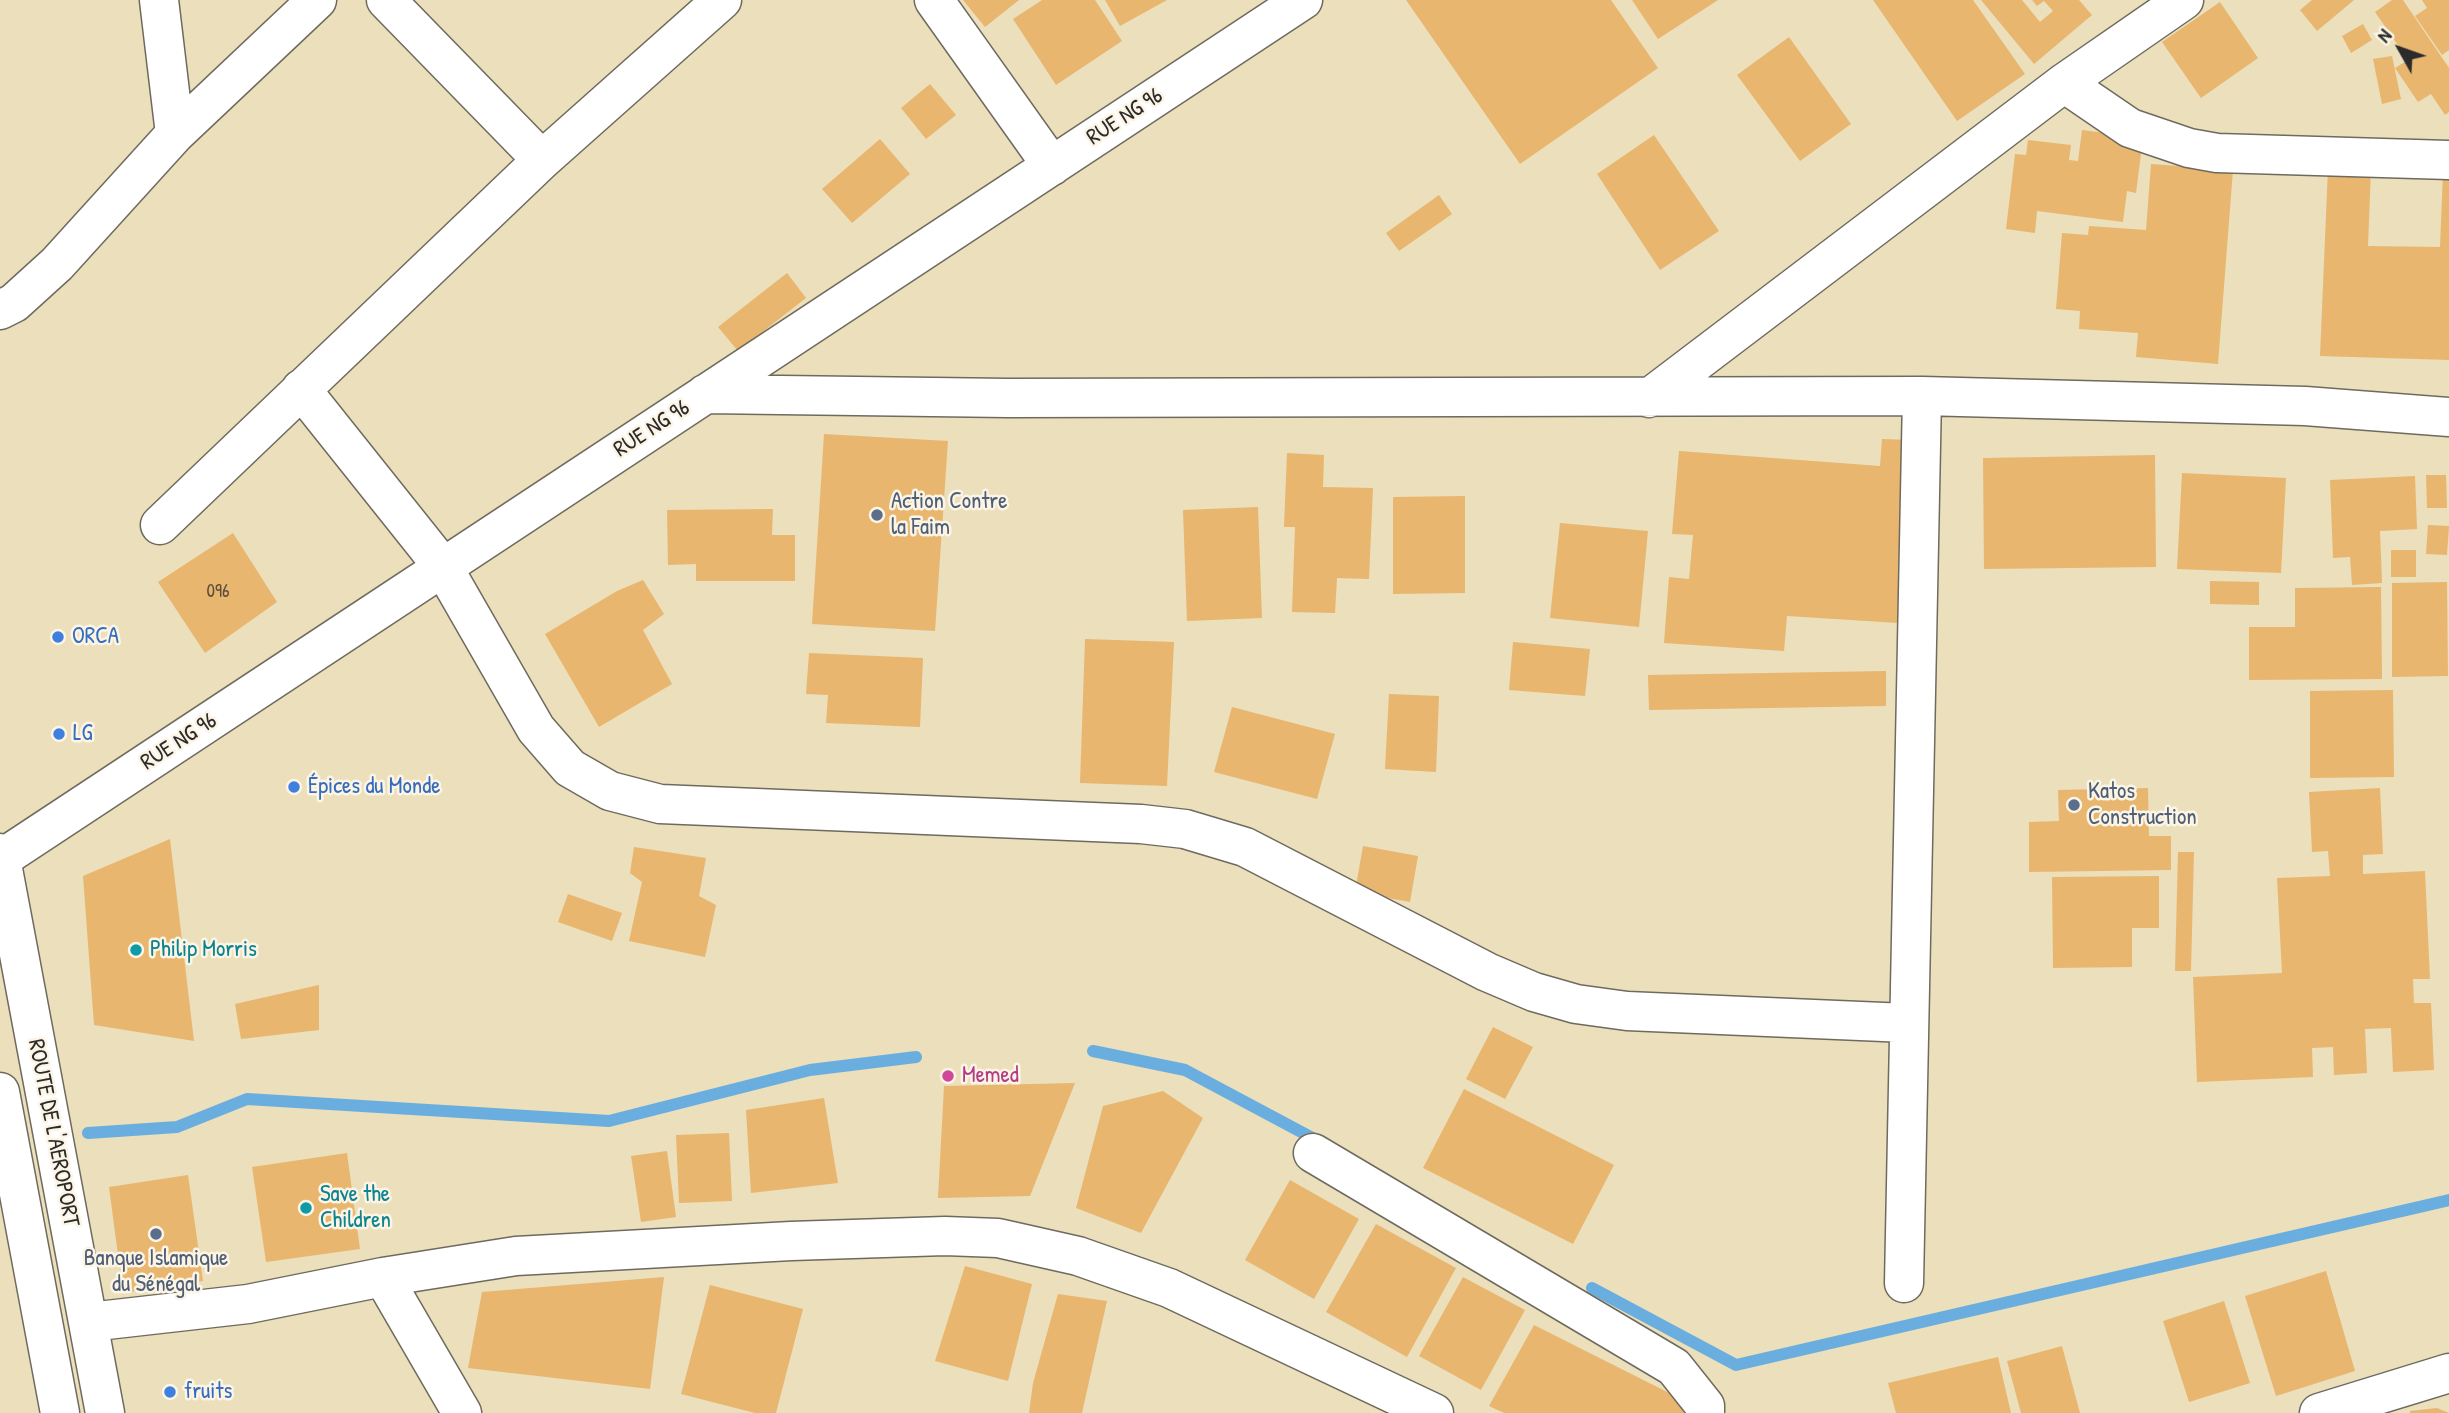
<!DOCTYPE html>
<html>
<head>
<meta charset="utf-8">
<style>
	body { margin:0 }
	#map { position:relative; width:2449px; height:1413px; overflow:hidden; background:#ebdfbc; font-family:"Patrick Hand",sans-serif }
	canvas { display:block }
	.north { position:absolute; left:2365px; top:14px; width:70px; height:70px; -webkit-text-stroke:5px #fcf5e5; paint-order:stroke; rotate:310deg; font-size:19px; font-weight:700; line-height:28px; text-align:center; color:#2b2b2b }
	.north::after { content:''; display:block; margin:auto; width:24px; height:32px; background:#2b2b2b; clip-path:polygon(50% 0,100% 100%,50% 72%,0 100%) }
</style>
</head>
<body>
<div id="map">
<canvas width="2449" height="1413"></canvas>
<div class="north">N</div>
</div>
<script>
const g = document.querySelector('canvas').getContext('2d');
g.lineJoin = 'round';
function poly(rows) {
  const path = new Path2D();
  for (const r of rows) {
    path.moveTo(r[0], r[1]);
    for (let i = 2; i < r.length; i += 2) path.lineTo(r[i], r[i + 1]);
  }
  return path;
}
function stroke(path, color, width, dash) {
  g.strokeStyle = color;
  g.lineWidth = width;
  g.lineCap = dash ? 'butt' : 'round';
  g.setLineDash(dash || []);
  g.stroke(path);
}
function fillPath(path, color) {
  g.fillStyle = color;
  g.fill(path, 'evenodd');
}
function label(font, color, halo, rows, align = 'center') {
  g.font = font + ' "Patrick Hand",sans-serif';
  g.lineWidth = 5;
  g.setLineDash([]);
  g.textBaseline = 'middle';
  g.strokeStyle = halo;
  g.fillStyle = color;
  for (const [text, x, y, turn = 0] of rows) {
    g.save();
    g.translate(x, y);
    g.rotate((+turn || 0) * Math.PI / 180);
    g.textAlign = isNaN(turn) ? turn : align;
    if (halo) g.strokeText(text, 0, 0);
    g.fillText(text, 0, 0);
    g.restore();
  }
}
stroke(poly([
	[1093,1051,1185,1070,1320,1142],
	[88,1133,177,1127,247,1099,609,1121,810,1070,916,1057],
	[1592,1288,1736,1365,2449,1200]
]), '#6aaee0', 12);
fillPath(poly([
	[963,0,1019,0,985,27],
	[1042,0,1095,0,1122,41,1056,85,1013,19],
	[1105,0,1167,0,1120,26],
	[1406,0,1611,0,1658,68,1520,164],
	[1632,0,1718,0,1658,39],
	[1873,0,1973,0,2025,74,1957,121],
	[1981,0,2022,0,2040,22,2053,11,2044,1,2037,6,2032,0,2079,0,2092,15,2034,64],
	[2312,0,2354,0,2317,31,2300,10],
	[2392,0,2403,0,2449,68,2449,112,2445,115,2431,94,2418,102,2395,68,2408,60,2375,12],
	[2422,0,2449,0,2449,50,2442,55,2415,16,2427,8],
	[2220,2,2258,58,2201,98,2162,42],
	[2363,24,2372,40,2351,53,2342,36],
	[1789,37,1851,124,1800,161,1737,75],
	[2392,56,2401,99,2382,104,2373,59],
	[930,84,956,115,926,139,901,108],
	[2082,130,2143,138,2136,193,2127,191,2123,222,2037,211,2035,233,2006,229,2015,154,2026,155,2028,140,2071,145,2069,160,2078,161],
	[1654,135,1719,231,1660,270,1597,174],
	[880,139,910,174,852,223,822,189],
	[2151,164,2233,170,2218,364,2136,357,2138,333,2079,329,2080,311,2056,309,2062,233,2088,235,2089,226,2146,230],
	[2328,168,2371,169,2368,246,2440,247,2443,172,2449,172,2449,360,2320,356],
	[1439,195,1452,214,1399,251,1386,233],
	[787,273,806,298,738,351,718,327],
	[824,434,948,441,935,631,812,624],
	[1882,439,1912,440,1898,623,1787,616,1784,651,1664,643,1669,577,1689,579,1693,535,1672,534,1679,451,1880,466],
	[1287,453,1324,455,1323,487,1373,488,1369,579,1337,578,1335,613,1292,612,1295,527,1284,527],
	[2155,455,2156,567,1984,569,1983,458],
	[2182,473,2286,478,2281,573,2177,569],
	[2426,475,2446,475,2447,508,2427,508],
	[2415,476,2417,529,2380,531,2382,583,2352,585,2350,557,2333,558,2330,480],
	[1465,496,1465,593,1393,594,1393,497],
	[1258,507,1262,618,1187,621,1183,510],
	[773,509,772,535,795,535,795,581,696,581,696,564,668,565,667,510],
	[1560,523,1648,531,1639,627,1550,618],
	[2428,525,2449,526,2447,555,2426,554],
	[233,533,277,602,205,653,158,582],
	[2391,550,2416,550,2416,577,2391,577],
	[643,580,664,614,643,630,672,684,599,727,545,634,617,591],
	[2210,581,2259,582,2259,605,2210,604],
	[2447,582,2448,676,2392,677,2392,583],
	[2381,587,2382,679,2249,680,2249,627,2295,627,2295,588],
	[1085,639,1174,642,1167,786,1080,783],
	[1513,642,1590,649,1585,696,1509,690],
	[809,653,923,658,920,727,826,723,828,695,806,694],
	[1886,671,1886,706,1649,710,1648,675],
	[2393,690,2394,777,2310,778,2310,691],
	[1389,694,1439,696,1436,772,1385,769],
	[1232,707,1335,734,1317,799,1214,772],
	[2148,788,2149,836,2171,836,2171,870,2029,872,2029,822,2059,821,2058,790],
	[2380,788,2383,854,2363,855,2363,874,2425,871,2430,979,2413,979,2414,1003,2431,1003,2434,1070,2393,1072,2391,1028,2365,1029,2367,1073,2334,1075,2333,1047,2312,1048,2313,1077,2197,1082,2193,977,2282,973,2277,878,2330,876,2328,851,2312,852,2309,792],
	[170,839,194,1041,94,1025,83,876],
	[1363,846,1418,856,1410,902,1355,892],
	[634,847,706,858,699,896,716,905,705,957,629,941,642,882,630,873],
	[2178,852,2194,852,2191,971,2175,971],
	[2159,876,2159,928,2132,928,2132,967,2053,968,2052,877],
	[568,894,622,913,612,941,558,922],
	[319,985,319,1030,241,1039,235,1004],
	[1493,1027,1533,1047,1505,1099,1466,1079],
	[1075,1083,1030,1196,938,1198,944,1086],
	[1464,1089,1614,1165,1573,1244,1423,1168],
	[1163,1091,1203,1118,1141,1233,1076,1208,1103,1106],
	[824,1098,838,1183,751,1193,746,1110],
	[729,1133,732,1201,679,1203,676,1135],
	[667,1151,676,1217,641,1222,631,1156],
	[347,1153,360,1249,266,1262,252,1167],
	[188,1175,203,1281,123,1293,109,1187],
	[1290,1180,1359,1219,1314,1299,1245,1260],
	[1376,1224,1456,1268,1407,1357,1326,1312],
	[965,1266,1032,1284,1008,1381,935,1361],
	[2326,1271,2355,1371,2276,1396,2245,1296],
	[664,1277,650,1389,468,1368,482,1292],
	[1463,1277,1525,1310,1481,1390,1419,1356],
	[710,1285,803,1309,776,1413,755,1413,681,1394],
	[1058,1294,1107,1301,1082,1413,1029,1413,1033,1383],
	[2224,1301,2250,1383,2189,1402,2163,1321],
	[1534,1325,1691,1404,1690,1413,1504,1413,1489,1406],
	[2062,1346,2080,1413,2021,1413,2007,1361],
	[1998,1357,2011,1413,1896,1413,1888,1383],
	[2437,1408,2449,1413,2410,1413,2410,1411]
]), '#e8b66f');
const minor = poly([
	[159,0,175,134],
	[386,0,542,160],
	[934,0,1052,166],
	[2064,83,2130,128,2189,148,2217,153,2449,160],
	[0,310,14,303,57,264,175,134,317,0],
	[301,389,443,567,536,729,570,768,610,791,660,804,1141,824,1185,829,1245,847,1487,972,1534,992,1576,1004,1627,1011,1907,1023],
	[705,394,1008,398,1922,396,2305,406,2449,417],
	[1649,398,2064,83,2184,0],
	[160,525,542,160,722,0],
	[1,859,1303,0],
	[1313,1153,1674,1367,1705,1406,1705,1413],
	[383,1277,462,1413],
	[1904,1283,1922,396],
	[89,1322,248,1304,383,1277,516,1256,791,1241,945,1236,998,1238,1078,1256,1169,1288,1434,1413],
	[2319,1413,2449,1373]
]);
const highway = poly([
	[0,853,105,1413],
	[0,1092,60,1413]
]);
stroke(minor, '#6e6a5e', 41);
stroke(highway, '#6e6a5e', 41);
stroke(minor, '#fff', 38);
stroke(highway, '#fff', 38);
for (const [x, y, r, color] of [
	[877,515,7,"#5c6f8a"],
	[58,637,7,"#3f7fe0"],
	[59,734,7,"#3f7fe0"],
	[294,787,7,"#3f7fe0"],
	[2074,805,7,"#5c6f8a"],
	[136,950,7,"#0f9aa8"],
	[948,1076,7,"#d1479c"],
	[306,1208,7,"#0f9aa8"],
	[156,1234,7,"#5c6f8a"],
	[170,1392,7,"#3f7fe0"]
]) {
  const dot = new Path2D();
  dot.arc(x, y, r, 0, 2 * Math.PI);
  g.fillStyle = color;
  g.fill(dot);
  stroke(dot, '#fcf5e5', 2.5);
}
label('19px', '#5a4e3c', null, [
	["096",218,592]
]);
label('23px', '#2b2b2b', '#fcf5e5', [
	["RUE NG 96",1125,117,-33],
	["RUE NG 96",652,429,-33],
	["RUE NG 96",179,742,-33],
	["ROUTE DE L'AEROPORT",53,1133,79]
]);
label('23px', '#4e5e75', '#fcf5e5', [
	["Action Contre",891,502],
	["la Faim",891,528],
	["Katos",2088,792],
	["Construction",2088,818],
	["Banque Islamique",156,1259,"center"],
	["du Sénégal",156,1285,"center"]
], 'left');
label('23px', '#366cbe', '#fcf5e5', [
	["ORCA",72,637],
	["LG",73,734],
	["Épices du Monde",308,787],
	["fruits",184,1392]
], 'left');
label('23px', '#0d838f', '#fcf5e5', [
	["Philip Morris",150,950],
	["Save the",320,1195],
	["Children",320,1221]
], 'left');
label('23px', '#b23c85', '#fcf5e5', [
	["Memed",962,1076]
], 'left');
</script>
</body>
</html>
